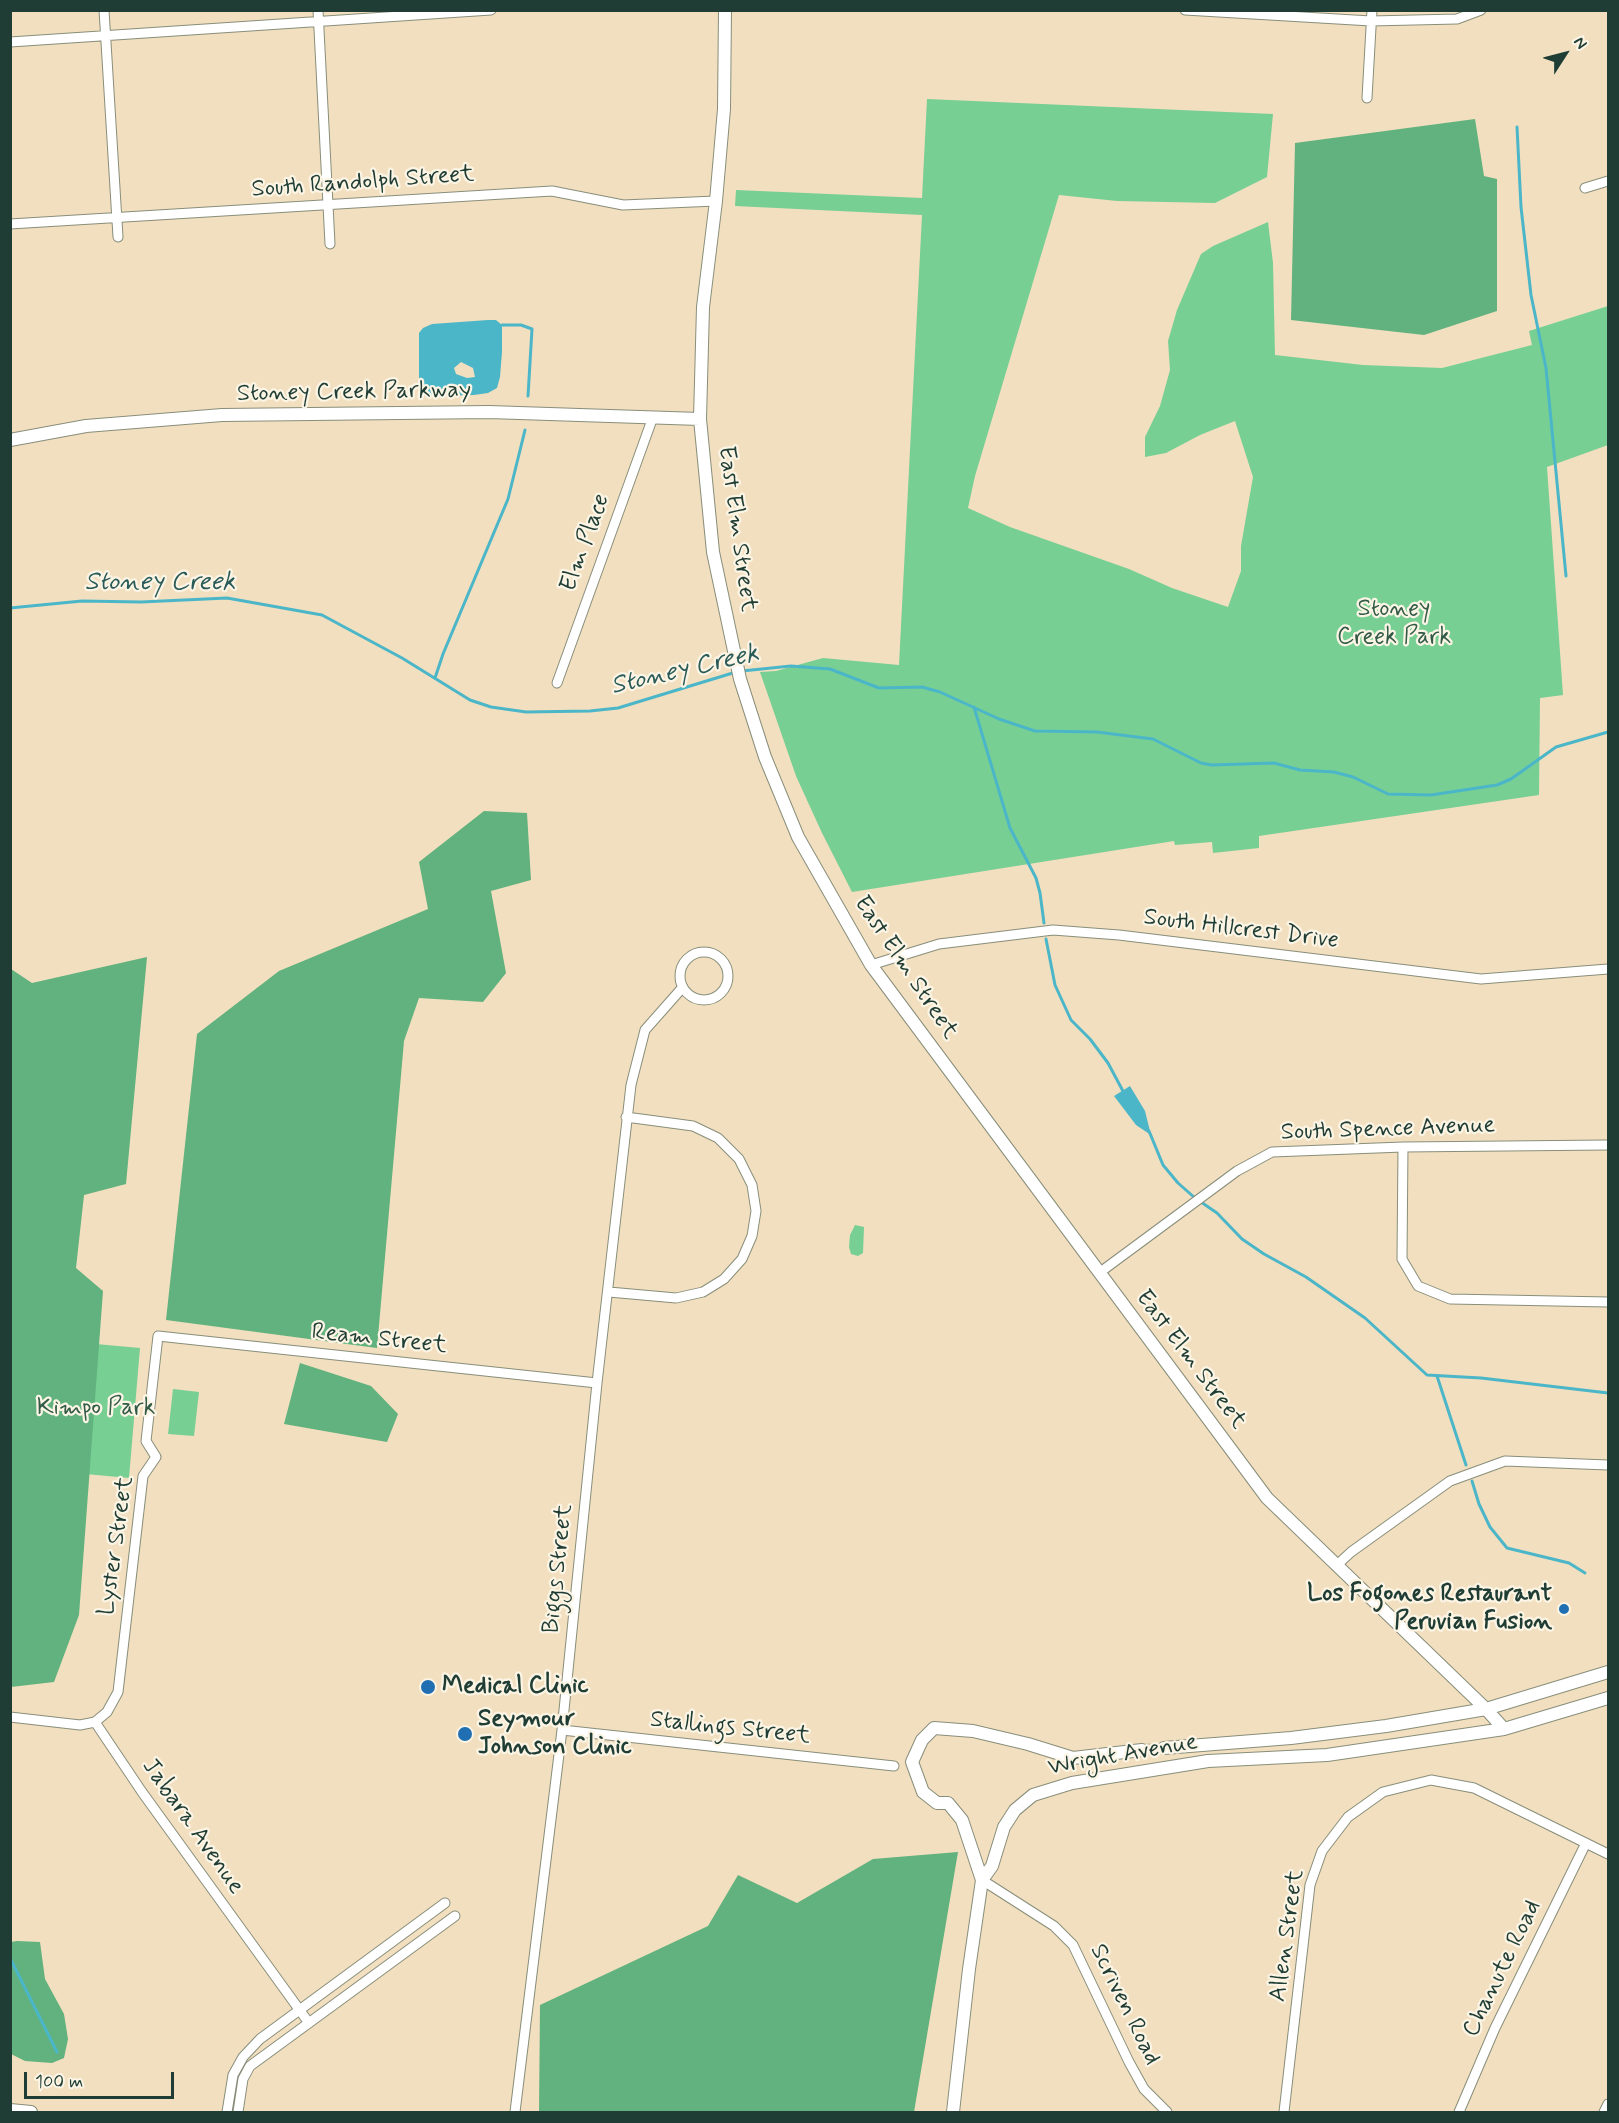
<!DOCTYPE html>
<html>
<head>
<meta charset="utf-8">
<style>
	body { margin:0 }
	#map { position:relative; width:1619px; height:2123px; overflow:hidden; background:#f2dfbf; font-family:Mynerve,sans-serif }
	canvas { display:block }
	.frame { position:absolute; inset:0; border:12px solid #1f3d34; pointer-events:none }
	.north { position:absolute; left:1535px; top:24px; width:60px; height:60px; -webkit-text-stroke:4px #fcf5e5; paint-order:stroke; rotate:54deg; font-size:16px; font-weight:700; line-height:24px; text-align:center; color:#1f3d34 }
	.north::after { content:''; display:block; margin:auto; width:21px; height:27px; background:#1f3d34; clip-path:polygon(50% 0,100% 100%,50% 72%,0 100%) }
	.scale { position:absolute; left:24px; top:2072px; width:150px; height:27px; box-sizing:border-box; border:3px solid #1f3d34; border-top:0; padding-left:8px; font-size:18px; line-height:21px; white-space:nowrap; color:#1f3d34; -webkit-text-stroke:4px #fcf5e5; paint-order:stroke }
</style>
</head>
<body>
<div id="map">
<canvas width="1619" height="2123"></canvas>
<div class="frame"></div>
<div class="north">N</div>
<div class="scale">100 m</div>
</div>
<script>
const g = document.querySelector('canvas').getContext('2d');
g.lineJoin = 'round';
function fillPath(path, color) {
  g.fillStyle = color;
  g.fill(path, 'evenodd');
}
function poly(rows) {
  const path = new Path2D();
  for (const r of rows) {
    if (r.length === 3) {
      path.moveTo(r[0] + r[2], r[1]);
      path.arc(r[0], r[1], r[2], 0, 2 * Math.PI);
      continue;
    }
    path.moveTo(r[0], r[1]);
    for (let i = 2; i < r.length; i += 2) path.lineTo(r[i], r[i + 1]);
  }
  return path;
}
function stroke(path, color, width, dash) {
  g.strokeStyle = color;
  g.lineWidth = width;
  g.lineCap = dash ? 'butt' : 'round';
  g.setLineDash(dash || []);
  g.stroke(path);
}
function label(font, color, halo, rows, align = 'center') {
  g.font = font + ' Mynerve,sans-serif';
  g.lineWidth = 4.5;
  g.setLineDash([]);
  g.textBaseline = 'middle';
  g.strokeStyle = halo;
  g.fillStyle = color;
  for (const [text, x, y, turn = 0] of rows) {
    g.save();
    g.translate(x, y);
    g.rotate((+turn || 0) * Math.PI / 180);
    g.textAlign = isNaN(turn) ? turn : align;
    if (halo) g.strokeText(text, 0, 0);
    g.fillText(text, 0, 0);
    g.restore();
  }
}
fillPath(poly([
	[927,99,1273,114,1267,177,1215,203,1117,201,1059,195,975,476,968,508,1010,527,1129,569,1172,588,1228,607,1241,571,1241,546,1253,477,1235,421,1200,435,1166,453,1145,457,1145,437,1160,406,1170,370,1168,341,1177,310,1201,254,1213,246,1268,222,1273,263,1275,355,1363,365,1442,368,1532,345,1529,331,1608,306,1608,445,1547,467,1563,695,1540,698,1539,795,1259,836,1259,848,1213,853,1212,842,1175,845,1174,841,852,892,822,833,796,776,760,672,776,671,823,658,899,665,922,215,735,206,736,190,922,198],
	[855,1225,864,1227,863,1253,858,1256,851,1254,849,1247,850,1235],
	[63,1341,140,1348,129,1478,53,1471],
	[173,1389,199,1392,194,1436,168,1434]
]), '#77cf94');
fillPath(poly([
	[1475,119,1484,176,1497,179,1497,311,1424,335,1291,320,1295,143],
	[484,811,527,813,531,880,491,891,506,973,483,1002,419,998,404,1041,377,1348,166,1320,197,1034,279,971,428,909,419,862],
	[147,957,126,1184,84,1195,76,1268,103,1291,79,1615,54,1682,11,1687,11,969,32,983],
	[300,1363,371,1386,398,1414,387,1442,284,1424],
	[958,1852,914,2112,539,2112,540,2005,708,1926,738,1875,797,1903,873,1859],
	[17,1941,40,1942,45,1979,64,2014,68,2039,64,2058,52,2063,25,2061,11,2054,11,1942]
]), '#61b27e');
fillPath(poly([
	[488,320,496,320,502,325,502,352,500,377,497,388,488,393,474,395,424,396,420,390,419,383,419,333,423,328,432,324],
	[461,362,473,368,475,377,467,378,456,374,454,368],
	[1130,1086,1145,1111,1151,1135,1136,1125,1114,1096]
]), '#4cb6c9');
stroke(poly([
	[1517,127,1521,207,1531,295,1546,368,1566,576],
	[502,325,521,325,532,329,528,396],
	[10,608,82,601,141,602,227,598,322,615,402,658,470,700,491,707,526,712,590,711,618,708,736,672],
	[742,671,791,666,830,669,879,688,922,687,940,692,999,719,1035,731,1097,732,1153,739,1201,763,1212,765,1274,763,1300,770,1334,772,1353,777,1388,794,1431,795,1497,785,1511,779,1556,747,1608,732],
	[435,678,443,654,508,499,525,430],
	[974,707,1010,828,1036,878,1040,893,1044,923],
	[1046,939,1055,985,1071,1020,1090,1039,1108,1063,1124,1093],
	[1149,1131,1163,1165,1178,1183,1195,1198],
	[1201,1202,1217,1213,1242,1239,1264,1254,1306,1277,1365,1318,1427,1375,1481,1378,1608,1393],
	[1437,1376,1466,1465],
	[1472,1481,1479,1504,1490,1527,1507,1548,1569,1563,1585,1573],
	[10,1958,57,2052]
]), '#4cb6c9', 3);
stroke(poly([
	[1142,1750,1164,1748]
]), '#c8bfa3', 12, [12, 6]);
const minor = poly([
	[104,10,118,237],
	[318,10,330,244],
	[1185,10,1371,21,1457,19,1481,10],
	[10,42,491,10],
	[1367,98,1372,10],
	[1585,188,1608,181],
	[10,224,552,191,623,205,716,201],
	[557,683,653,417],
	[704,976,24],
	[871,965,939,944,1053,930,1119,935,1481,979,1608,969],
	[1403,1147,1402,1259,1418,1286,1450,1299,1608,1302],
	[1099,1273,1237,1171,1272,1152,1403,1147,1608,1145],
	[609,1292,676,1298,703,1292,724,1279,742,1259,752,1236,756,1211,752,1185,739,1159,718,1138,693,1126,626,1117],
	[1336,1566,1351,1552,1450,1481,1505,1461,1608,1465],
	[10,1717,80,1725,95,1722],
	[95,1722,107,1712,118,1692,143,1476,156,1457,146,1441,158,1336,597,1383],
	[95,1722,142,1792,309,2023],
	[562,1730,894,1766],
	[982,1880,1054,1926,1073,1945,1129,2062,1144,2089,1167,2112],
	[227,2112,233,2075,243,2057,260,2039,445,1903],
	[238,2112,243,2079,250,2066,455,1916],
	[515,2112,562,1730,597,1383,631,1085,645,1030,683,987],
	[1284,2112,1310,1885,1322,1851,1348,1817,1383,1792,1431,1780,1474,1788,1608,1854],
	[1459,2112,1495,2028,1586,1843],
	[1604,2112,1608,2104]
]);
const tertiary = poly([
	[725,10,724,109,716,201,703,307,700,419,713,552,740,679,765,757,798,837,871,965,1267,1498,1486,1709,1504,1729],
	[10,440,86,426,222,415,489,412,700,419],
	[1164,1748,1291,1738,1386,1726,1486,1709,1608,1672],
	[982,1880,962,1820,948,1803,937,1803,923,1792,912,1762,922,1740,934,1728,973,1731,1028,1744,1073,1758,1142,1750],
	[10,2110,31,2112],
	[953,2112,969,1969,982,1880,992,1866,1004,1827,1015,1810,1033,1795,1072,1783,1208,1761,1327,1755,1504,1729,1608,1698]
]);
stroke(minor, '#888e7a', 11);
stroke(tertiary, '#888e7a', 14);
stroke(minor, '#fff', 9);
stroke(tertiary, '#fff', 12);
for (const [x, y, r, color] of [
	[1564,1609,6,"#1f6fb2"],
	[428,1687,8,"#1f6fb2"],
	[465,1734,8,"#1f6fb2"]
]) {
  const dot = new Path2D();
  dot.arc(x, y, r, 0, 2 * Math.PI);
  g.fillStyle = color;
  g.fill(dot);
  stroke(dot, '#fcf5e5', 2);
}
label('24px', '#1f3d34', '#fcf5e5', [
	["South Randolph Street",363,183,-4],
	["Stoney Creek Parkway",354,393,-1],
	["East Elm Street",736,529,82],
	["Elm Place",586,543,-70],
	["South Hillcrest Drive",1241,930,7],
	["East Elm Street",905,968,56],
	["South Spence Avenue",1388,1130,-2],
	["Ream Street",379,1340,6],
	["East Elm Street",1190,1360,53],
	["Lyster Street",117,1546,-82],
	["Biggs Street",559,1569,-84],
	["Stallings Street",730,1729,6],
	["Wright Avenue",1123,1756,-10],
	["Jabara Avenue",192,1827,55],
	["Allen Street",1288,1936,-82],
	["Chanute Road",1503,1969,-64],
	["Scriven Road",1124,2005,64]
]);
label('24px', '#315a47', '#fcf5e5', [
	["Stoney",1394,610],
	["Creek Park",1394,638],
	["Kimpo Park",96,1409]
]);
label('bold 24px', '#1f3d34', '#fcf5e5', [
	["Los Fogones Restaurant",1552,1595,"right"],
	["Peruvian Fusion",1552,1623,"right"],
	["Medical Clinic",442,1687],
	["Seymour",478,1720],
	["Johnson Clinic",478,1748]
], 'left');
label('italic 26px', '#2a5b59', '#fcf5e5', [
	["Stoney Creek",160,584],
	["Stoney Creek",685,671,-13]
]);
</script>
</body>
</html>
